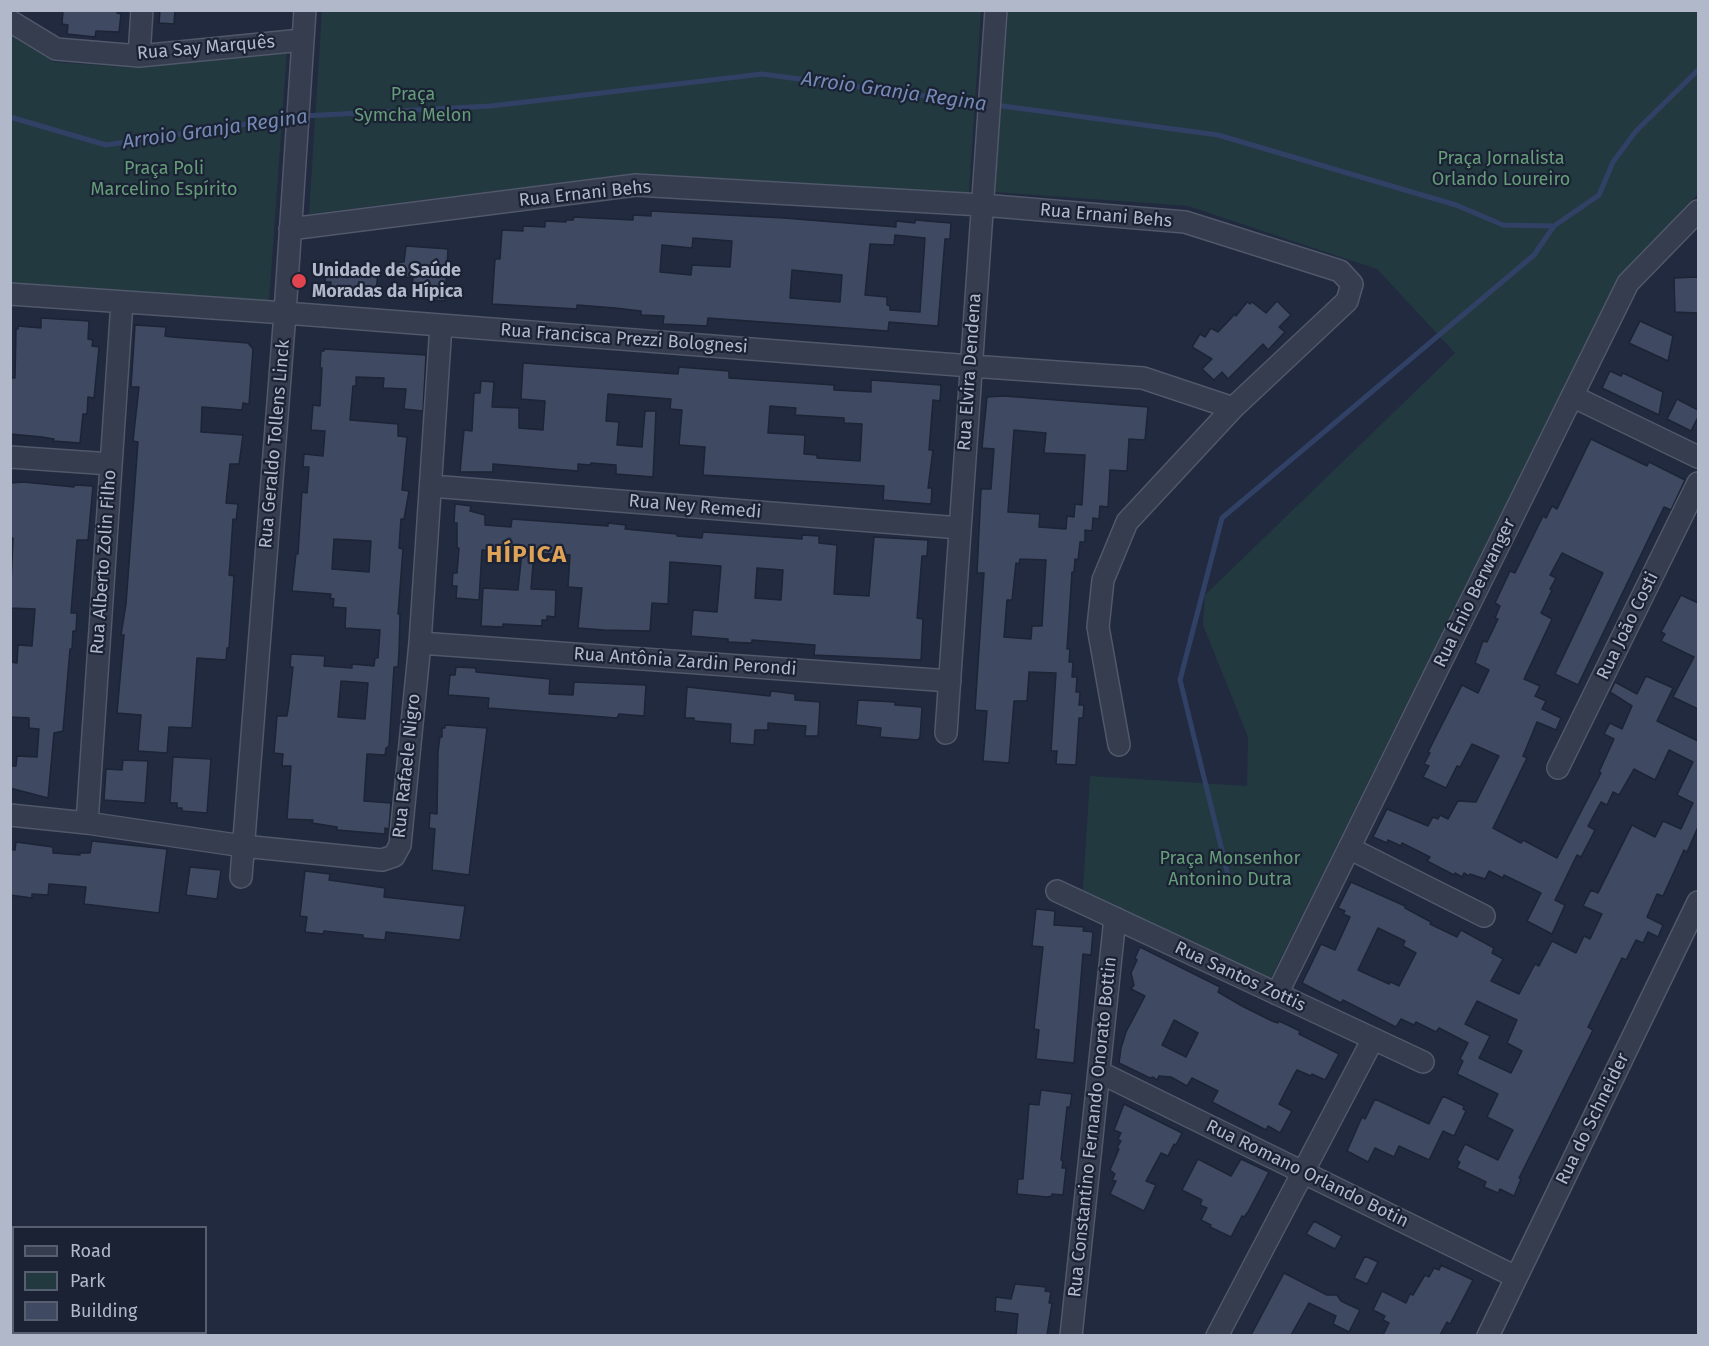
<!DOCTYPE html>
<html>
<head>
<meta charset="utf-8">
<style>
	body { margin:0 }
	#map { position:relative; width:1709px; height:1346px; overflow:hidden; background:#212a3f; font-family:"Fira Sans",sans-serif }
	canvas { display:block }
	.frame { position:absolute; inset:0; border:12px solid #b1b8ca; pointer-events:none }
	.legend { position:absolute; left:12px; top:1226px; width:195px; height:108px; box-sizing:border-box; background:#1a2234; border:2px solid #565e70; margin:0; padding:8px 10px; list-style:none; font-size:18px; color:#b1b8ca }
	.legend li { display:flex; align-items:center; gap:12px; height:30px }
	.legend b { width:30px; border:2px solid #565e70 }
</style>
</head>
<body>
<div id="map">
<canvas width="1709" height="1346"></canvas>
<div class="frame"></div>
<ul class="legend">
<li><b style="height:8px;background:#353d4f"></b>Road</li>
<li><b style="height:16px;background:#233940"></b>Park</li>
<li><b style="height:16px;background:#3f4961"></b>Building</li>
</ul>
</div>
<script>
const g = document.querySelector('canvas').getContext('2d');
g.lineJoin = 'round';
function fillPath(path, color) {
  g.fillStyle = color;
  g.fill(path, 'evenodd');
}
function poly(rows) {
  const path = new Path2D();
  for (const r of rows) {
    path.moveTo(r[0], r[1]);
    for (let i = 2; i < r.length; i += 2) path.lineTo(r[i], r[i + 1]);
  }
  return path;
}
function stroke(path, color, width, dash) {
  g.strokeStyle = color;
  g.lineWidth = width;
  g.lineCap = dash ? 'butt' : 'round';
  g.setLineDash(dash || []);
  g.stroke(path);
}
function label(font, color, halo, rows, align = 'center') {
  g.font = font + ' "Fira Sans",sans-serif';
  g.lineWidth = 4.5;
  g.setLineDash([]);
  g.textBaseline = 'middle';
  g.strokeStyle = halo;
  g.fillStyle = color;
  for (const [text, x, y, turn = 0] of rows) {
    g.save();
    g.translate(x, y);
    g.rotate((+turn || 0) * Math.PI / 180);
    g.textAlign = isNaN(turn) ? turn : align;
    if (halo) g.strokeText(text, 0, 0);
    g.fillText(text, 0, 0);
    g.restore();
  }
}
fillPath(poly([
	[322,11,981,11,969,193,637,173,309,214],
	[1008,11,1698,11,1698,194,1618,277,1269,982,1083,890,1090,776,1247,786,1248,737,1203,625,1205,595,1455,353,1377,269,1188,206,995,192],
	[10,35,54,62,137,68,287,50,269,301,11,282]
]), '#233940');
stroke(poly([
	[995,105,1218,135,1456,205,1503,225,1554,226,1599,195,1613,162,1636,131,1698,70],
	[303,116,491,106,762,74,985,104],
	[10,117,106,145,294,117],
	[1228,875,1180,680,1222,518,1534,255,1554,226]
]), '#314166', 5);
const building = poly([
	[63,10,117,10,117,13,121,14,119,32,96,31,95,37,67,34,68,25,62,24,63,10],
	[160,10,175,10,174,24,159,23,160,10],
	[651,211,784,218,896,227,896,221,915,223,915,220,951,223,950,239,945,239,938,326,889,322,888,331,708,318,707,326,688,325,663,324,664,316,641,315,641,311,615,308,577,305,577,309,492,304,495,259,500,259,502,230,523,231,523,226,545,227,545,221,566,222,566,220,573,220,574,217,633,220,633,215,651,216,651,211],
	[895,235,925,238,920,312,890,310,890,306,887,305,887,297,865,295,870,244,894,245,895,235],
	[693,238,732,241,730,267,692,265,691,275,660,272,662,245,692,248,693,238],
	[792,270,842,275,840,302,790,298,792,270],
	[406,246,448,249,445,301,411,298,413,278,397,276,399,262,404,262,406,246],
	[326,263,378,267,376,296,330,293,331,282,325,282,326,263],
	[1698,277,1698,313,1675,312,1674,278,1698,277],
	[1277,301,1291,315,1279,327,1285,332,1268,350,1263,344,1228,379,1222,372,1214,380,1202,369,1212,359,1192,347,1200,334,1205,337,1211,328,1218,332,1235,314,1236,316,1247,302,1250,304,1252,302,1266,313,1277,301],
	[41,318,89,321,88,339,93,340,92,346,99,347,94,398,88,397,87,414,83,414,80,443,53,441,54,439,42,437,10,434,10,378,15,378,16,329,18,329,18,326,41,328,41,318],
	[1640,321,1673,336,1668,361,1629,343,1640,321],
	[135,325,166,327,165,336,172,337,248,343,253,349,249,404,243,403,242,410,202,407,201,432,243,435,239,464,230,464,226,503,238,504,236,520,233,519,230,564,229,575,234,576,229,648,227,648,226,660,197,658,192,728,169,727,167,753,138,751,141,715,117,713,124,635,121,635,126,604,138,442,133,441,139,387,131,387,135,325],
	[324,349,426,355,423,411,404,409,406,389,383,388,384,378,356,377,356,386,353,386,350,420,398,424,398,436,407,437,402,490,409,491,404,519,401,519,399,548,403,549,398,614,400,614,399,652,398,667,394,667,389,746,386,748,385,755,367,754,364,801,391,803,389,829,385,828,385,834,337,830,337,827,312,823,313,820,287,819,291,766,282,766,283,754,274,753,277,716,287,716,289,704,293,667,290,667,291,654,325,656,324,666,352,668,352,664,374,666,375,658,378,658,380,630,345,628,346,608,333,607,334,599,330,598,331,594,292,591,296,554,298,554,302,492,307,493,309,467,303,467,304,454,323,456,325,431,311,430,313,405,320,406,322,368,320,368,321,351,324,351,324,349],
	[334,539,371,541,369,572,332,569,334,539],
	[341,681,368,683,365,719,338,717,341,681],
	[523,363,678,374,679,367,729,371,729,378,834,385,834,390,871,392,871,380,941,385,940,401,933,400,929,450,933,450,928,488,932,488,931,504,883,500,884,486,703,475,705,447,679,445,682,410,670,409,671,399,608,394,606,421,619,422,617,445,642,447,645,411,656,411,653,477,616,474,616,465,591,463,590,465,578,464,578,471,493,464,493,472,460,472,464,430,472,431,474,393,480,393,481,381,494,382,492,407,519,408,519,428,543,430,545,401,521,399,523,363],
	[770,406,796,408,795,415,844,418,844,423,862,424,860,461,817,458,817,455,804,454,805,435,768,433,770,406],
	[1610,371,1621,376,1623,373,1663,392,1659,415,1602,388,1610,371],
	[1004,396,1148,407,1145,440,1129,439,1127,471,1110,470,1108,507,1100,506,1099,519,1093,518,1092,531,1085,530,1085,542,1080,542,1078,560,1075,559,1074,572,1072,572,1067,649,1070,649,1069,662,1073,662,1072,677,1077,677,1076,692,1080,692,1079,705,1084,705,1083,718,1079,718,1076,765,1056,764,1057,751,1051,751,1056,673,1029,672,1027,701,1014,701,1009,763,983,761,987,711,975,710,984,573,977,573,981,489,991,489,994,449,982,448,987,397,1004,396],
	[1014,430,1046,433,1044,453,1085,455,1082,505,1075,504,1074,517,1067,516,1066,529,1039,527,1040,514,1008,512,1014,430],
	[1020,559,1046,560,1042,626,1032,626,1031,639,1004,637,1007,600,1012,600,1016,563,1019,564,1020,559],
	[1677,399,1698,410,1698,417,1691,431,1667,419,1677,399],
	[1591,439,1647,466,1649,462,1685,480,1671,510,1664,507,1578,685,1555,674,1603,573,1562,553,1550,575,1556,578,1550,589,1552,590,1541,613,1552,619,1524,679,1540,686,1535,696,1546,701,1542,709,1561,718,1556,730,1537,722,1523,756,1527,758,1493,828,1521,843,1523,840,1557,858,1601,773,1599,772,1614,739,1604,734,1610,723,1622,729,1632,706,1610,692,1615,682,1637,694,1646,676,1673,688,1657,721,1698,741,1698,827,1687,852,1684,850,1663,896,1657,894,1647,917,1663,925,1658,937,1648,932,1643,943,1636,940,1626,960,1622,958,1588,1027,1593,1030,1519,1178,1521,1179,1514,1196,1500,1189,1498,1193,1484,1187,1486,1182,1457,1168,1460,1162,1457,1160,1465,1144,1498,1160,1513,1130,1487,1117,1498,1094,1457,1074,1463,1061,1460,1059,1468,1043,1439,1028,1436,1032,1416,1022,1414,1025,1401,1019,1396,1027,1343,1000,1341,1003,1302,983,1321,944,1335,950,1350,917,1343,914,1345,911,1338,908,1351,882,1405,906,1405,908,1431,922,1430,924,1457,937,1461,930,1494,948,1492,953,1503,959,1491,981,1519,994,1535,964,1539,966,1552,941,1576,953,1584,936,1590,939,1602,914,1583,906,1591,890,1598,893,1632,825,1655,837,1663,821,1681,829,1693,803,1677,795,1693,762,1669,750,1655,780,1634,769,1619,795,1613,792,1607,805,1601,802,1588,826,1595,830,1581,857,1577,855,1555,900,1565,905,1552,934,1527,921,1541,893,1504,875,1503,878,1489,871,1485,879,1470,874,1469,876,1464,873,1462,877,1455,873,1454,875,1427,861,1430,857,1402,843,1401,846,1388,840,1387,843,1373,837,1387,809,1428,826,1433,817,1438,819,1440,815,1448,819,1458,801,1476,802,1499,756,1472,744,1460,767,1457,766,1446,788,1423,777,1429,766,1424,764,1430,753,1428,752,1462,685,1478,693,1489,670,1475,663,1483,641,1487,642,1498,619,1495,618,1500,606,1495,603,1510,571,1515,573,1543,516,1546,518,1552,506,1557,509,1591,439],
	[1378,928,1405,941,1403,946,1416,953,1399,986,1391,982,1389,984,1358,970,1378,928],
	[1477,1001,1517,1020,1507,1043,1522,1051,1511,1073,1479,1058,1490,1036,1465,1024,1477,1001],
	[23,482,74,487,74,485,93,486,88,540,77,540,71,613,77,613,76,631,73,631,72,649,70,649,63,731,54,733,48,798,10,788,10,766,16,766,17,756,37,757,39,729,29,728,29,718,10,717,10,662,17,663,18,645,32,646,35,609,10,608,13,538,10,538,10,483,23,482],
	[455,504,471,506,470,511,485,515,485,525,511,527,512,519,608,526,608,523,626,525,625,529,677,534,677,536,702,538,703,532,802,539,802,535,819,536,819,543,837,545,834,594,869,596,874,537,928,540,927,556,922,556,917,618,923,619,921,660,814,655,815,645,752,640,752,643,728,642,728,639,691,636,693,610,717,612,721,566,696,564,670,562,668,604,652,603,650,631,604,630,578,628,582,588,568,587,570,555,534,553,531,589,556,590,555,617,547,616,547,620,542,620,542,626,503,624,503,627,481,626,483,588,518,590,522,552,482,550,479,600,456,598,457,586,452,586,453,573,457,573,459,548,457,548,457,523,454,523,455,504],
	[757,568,783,570,781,600,755,598,757,568],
	[1681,595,1698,603,1698,709,1673,697,1694,657,1661,641,1665,634,1661,632,1681,595],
	[456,667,476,668,476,672,550,679,549,694,573,695,574,682,646,685,644,716,619,714,617,718,488,708,489,698,448,695,450,675,455,675,456,667],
	[687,687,770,696,771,691,788,693,795,694,795,700,820,702,818,736,805,736,806,726,768,723,768,730,755,730,754,745,730,743,731,724,694,721,694,718,685,718,687,687],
	[858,700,895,702,895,705,922,707,920,737,918,740,880,737,881,728,856,725,858,700],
	[445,725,487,728,469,875,432,870,435,829,429,828,430,813,437,814,438,752,440,737,442,737,442,728,445,728,445,725],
	[173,757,211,759,207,813,182,811,182,808,177,808,177,803,170,803,173,757],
	[123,760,148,761,145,803,104,800,106,769,122,770,123,760],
	[92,841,167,849,159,913,84,904,86,887,49,884,48,895,32,894,32,898,10,895,10,849,15,850,16,842,53,847,53,853,80,855,80,853,90,853,92,841],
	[190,867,221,870,217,899,186,895,190,867],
	[305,871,330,874,329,880,385,888,384,897,465,906,460,940,386,932,385,940,363,938,363,935,324,931,323,934,305,932,307,917,300,916,305,871],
	[1036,909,1055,911,1054,925,1084,927,1083,931,1093,932,1091,955,1083,954,1074,1063,1036,1059,1039,1030,1034,1029,1043,947,1032,946,1036,909],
	[1140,947,1220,987,1218,992,1242,1006,1272,1021,1278,1023,1279,1021,1300,1031,1299,1034,1339,1054,1325,1080,1312,1074,1311,1076,1297,1070,1294,1075,1279,1104,1292,1111,1280,1133,1268,1126,1266,1130,1212,1102,1218,1091,1192,1078,1187,1086,1171,1077,1159,1076,1157,1080,1153,1077,1150,1078,1119,1063,1121,1048,1126,1032,1145,996,1131,989,1134,985,1131,973,1137,960,1135,958,1140,947],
	[1174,1020,1198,1033,1186,1057,1162,1045,1174,1020],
	[1041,1090,1072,1094,1070,1107,1067,1107,1061,1160,1063,1161,1062,1168,1066,1168,1063,1195,1052,1194,1052,1196,1047,1197,1017,1194,1018,1179,1023,1179,1029,1104,1039,1105,1041,1090],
	[1443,1096,1464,1106,1463,1109,1466,1111,1454,1136,1443,1131,1429,1160,1399,1146,1394,1157,1375,1148,1368,1162,1347,1151,1362,1117,1365,1119,1375,1099,1429,1124,1443,1096],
	[1124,1104,1182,1133,1176,1145,1174,1144,1168,1156,1161,1153,1146,1181,1156,1185,1144,1211,1110,1194,1116,1181,1112,1180,1115,1174,1110,1170,1119,1149,1117,1148,1121,1141,1118,1139,1121,1133,1114,1130,1124,1104],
	[1198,1159,1231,1176,1241,1159,1269,1172,1248,1212,1244,1217,1242,1216,1231,1237,1210,1227,1211,1225,1201,1220,1207,1208,1200,1205,1202,1200,1182,1190,1198,1159],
	[1314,1221,1342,1236,1335,1249,1306,1234,1314,1221],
	[1365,1256,1378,1262,1367,1284,1354,1278,1365,1256],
	[1441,1265,1473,1280,1450,1324,1447,1322,1440,1335,1383,1335,1389,1323,1383,1320,1385,1316,1373,1310,1382,1291,1406,1303,1410,1294,1413,1295,1425,1275,1429,1277,1434,1268,1439,1270,1441,1265],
	[1284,1273,1327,1295,1337,1295,1341,1301,1360,1310,1349,1332,1333,1324,1336,1316,1309,1303,1291,1335,1251,1335,1284,1273],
	[1015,1284,1046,1287,1045,1291,1051,1292,1049,1303,1052,1303,1047,1335,1016,1335,1018,1314,995,1311,996,1297,1011,1299,1015,1284]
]);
fillPath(building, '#3f4961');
stroke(building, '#1c2436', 1.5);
const minor = poly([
	[10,21,56,49,139,56,302,40],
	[139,56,142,10],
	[290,229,636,185,982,205,1185,222,1340,271,1352,284,1347,301,1233,408,1127,522,1103,580,1098,627,1119,745],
	[10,294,285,313,971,366,1143,378,1233,408],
	[1572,396,1698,457],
	[10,457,111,464],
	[431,486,960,528],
	[420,643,950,681],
	[946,733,996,10],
	[1558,768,1698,483],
	[10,815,87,823,243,846,382,860,394,856,400,845,420,643,441,325],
	[87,823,122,302],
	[1349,848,1484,916],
	[241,877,285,313,305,10],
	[1057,891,1423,1062],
	[1277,994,1628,283,1698,211],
	[1099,1072,1516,1277],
	[1071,1336,1115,918],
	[1217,1336,1373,1039],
	[1488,1336,1698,902]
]);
stroke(minor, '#50586a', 24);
stroke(minor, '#353d4f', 21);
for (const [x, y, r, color] of [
	[299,281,8,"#e0444e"]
]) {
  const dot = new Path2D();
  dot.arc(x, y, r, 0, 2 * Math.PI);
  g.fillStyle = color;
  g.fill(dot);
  stroke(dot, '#1a2234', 2);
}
label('18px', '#b1b8ca', '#1a2234', [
	["Rua Say Marquês",206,48,-5],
	["Rua Ernani Behs",585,194,-6],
	["Rua Ernani Behs",1106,216,5],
	["Rua Francisca Prezzi Bolognesi",624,339,4],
	["Rua Elvira Dendena",970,372,-86],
	["Rua Geraldo Tollens Linck",275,444,-85],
	["Rua Ney Remedi",695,507,5],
	["Rua Alberto Zolin Filho",104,562,-86],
	["Rua Ênio Berwanger",1475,593,-64],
	["Rua João Costi",1628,626,-64],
	["Rua Antônia Zardin Perondi",685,662,4],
	["Rua Rafaele Nigro",407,766,-84],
	["Rua Santos Zottis",1240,977,25],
	["Rua do Schneider",1593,1119,-64],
	["Rua Constantino Fernando Onorato Bottin",1093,1127,-84],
	["Rua Romano Orlando Botin",1307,1174,26]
]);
label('18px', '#659d79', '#1a2234', [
	["Praça",413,95],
	["Symcha Melon",413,116],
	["Praça Jornalista",1501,159],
	["Orlando Loureiro",1501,180],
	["Praça Poli",164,169],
	["Marcelino Espírito",164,190],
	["Praça Monsenhor",1230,859],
	["Antonino Dutra",1230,880]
]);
label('bold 18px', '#b1b8ca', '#1a2234', [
	["Unidade de Saúde",312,271],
	["Moradas da Hípica",312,292]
], 'left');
label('italic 20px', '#7589b5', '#1a2234', [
	["Arroio Granja Regina",894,92,8],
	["Arroio Granja Regina",215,130,-8]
]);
g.letterSpacing = '1.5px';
label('bold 24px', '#dfa257', '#1a2234', [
	["HÍPICA",527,555]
]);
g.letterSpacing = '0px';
</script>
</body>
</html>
